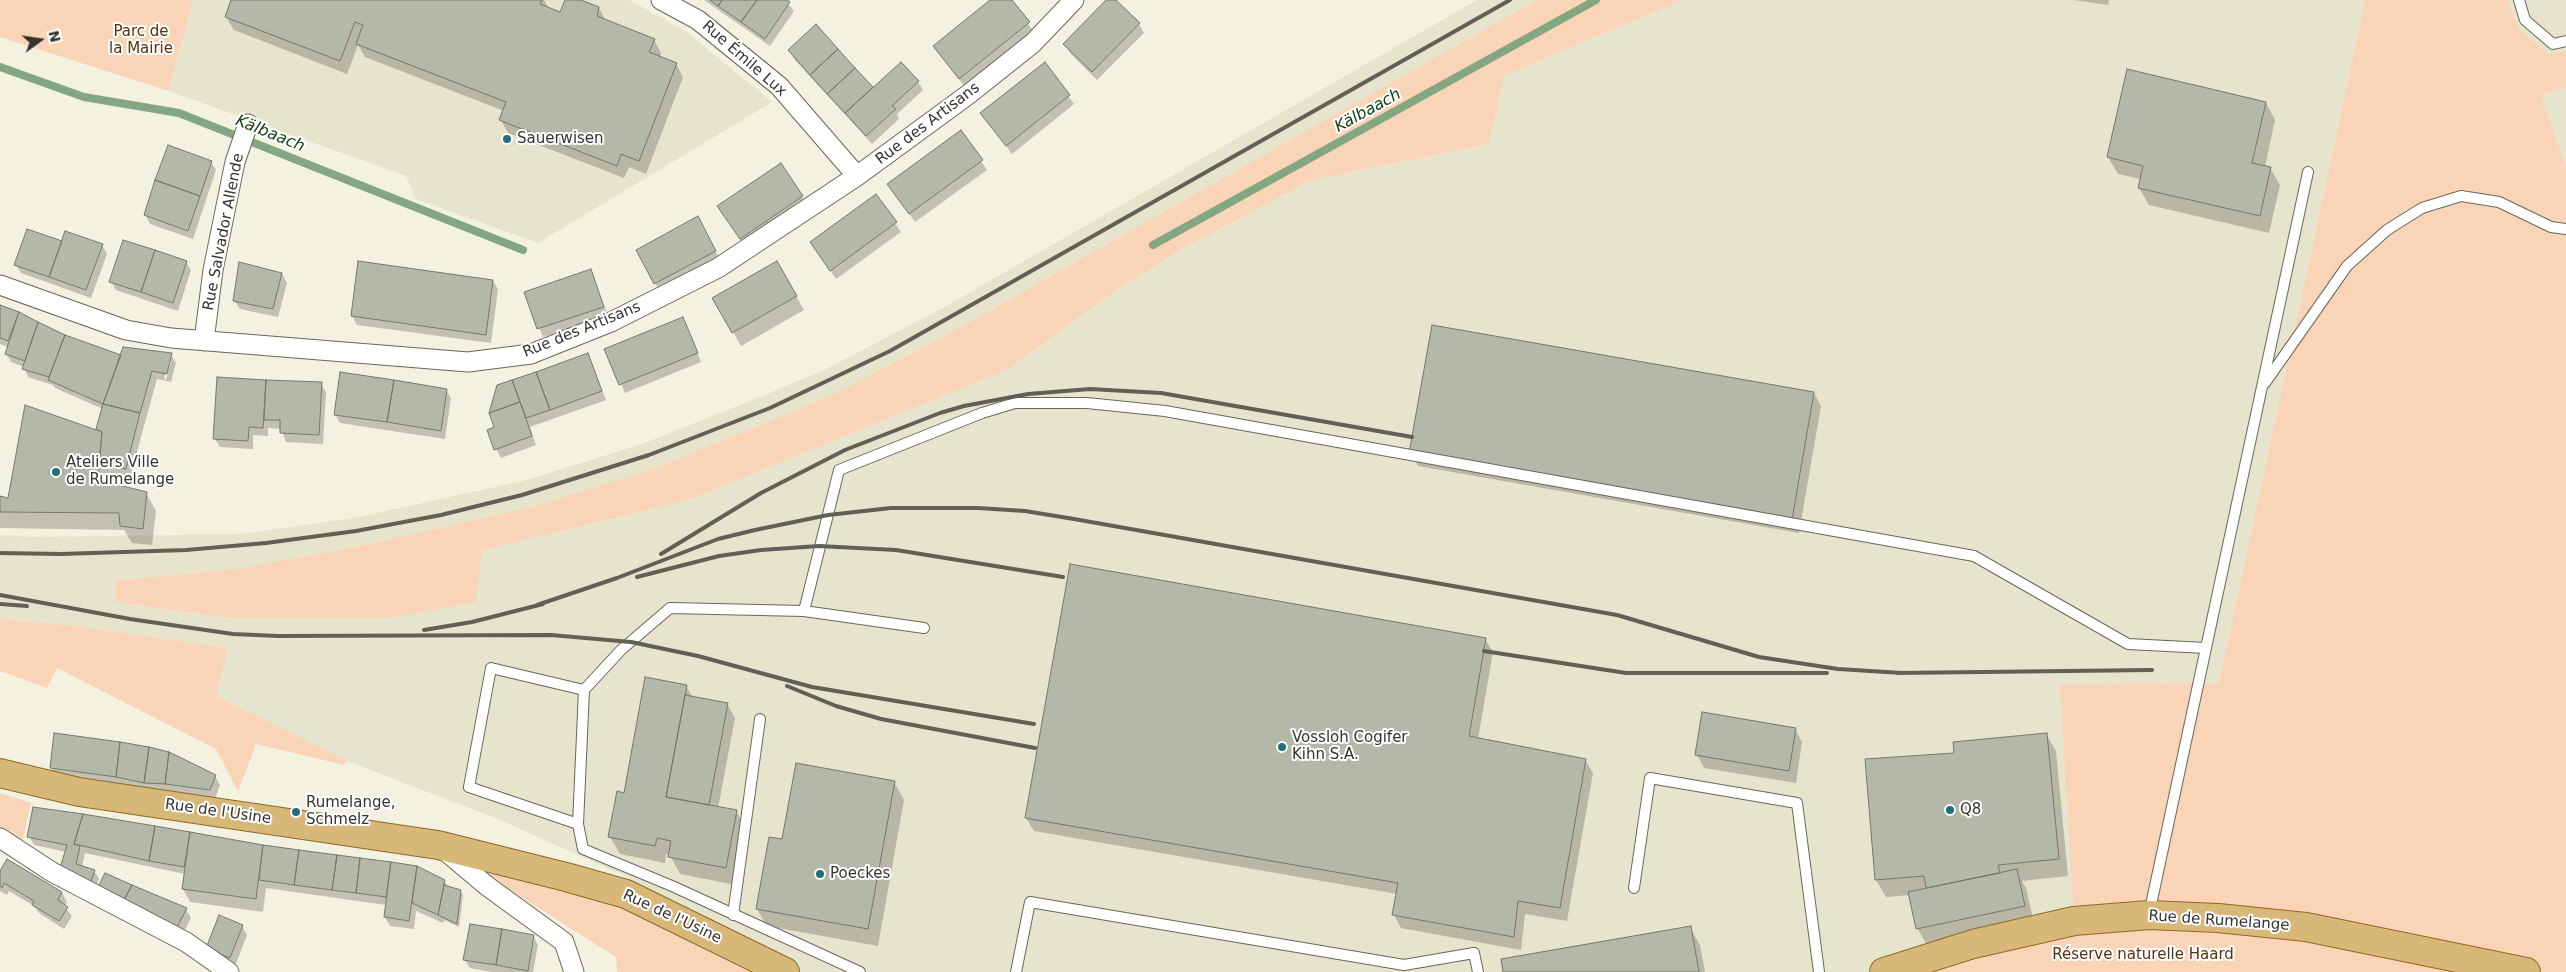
<!DOCTYPE html>
<html>
<head>
<meta charset="utf-8">
<style>
	body { margin:0 }
	#map { position:relative; width:2566px; height:972px; overflow:hidden; background:#f3f1e0; font-family:"DejaVu Sans",sans-serif }
	canvas { display:block }
	.north { position:absolute; left:15px; top:15px; width:50px; height:50px; -webkit-text-stroke:4px #fff; paint-order:stroke; rotate:76deg; font-size:14px; font-weight:700; line-height:20px; text-align:center; color:#34332d }
	.north::after { content:''; display:block; margin:auto; width:18px; height:22px; background:#34332d; clip-path:polygon(50% 0,100% 100%,50% 72%,0 100%) }
</style>
</head>
<body>
<div id="map">
<canvas width="2566" height="972"></canvas>
<div class="north">N</div>
</div>
<script>
const g = document.querySelector('canvas').getContext('2d');
g.lineJoin = 'round';
function fillPath(path, color) {
  g.fillStyle = color;
  g.fill(path, 'evenodd');
}
function poly(rows) {
  const path = new Path2D();
  for (const r of rows) {
    path.moveTo(r[0], r[1]);
    for (let i = 2; i < r.length; i += 2) path.lineTo(r[i], r[i + 1]);
  }
  return path;
}
function stroke(path, color, width, dash) {
  g.strokeStyle = color;
  g.lineWidth = width;
  g.lineCap = dash ? 'butt' : 'round';
  g.setLineDash(dash || []);
  g.stroke(path);
}
function label(font, color, halo, rows, align = 'center') {
  g.font = font + ' "DejaVu Sans",sans-serif';
  g.lineWidth = 4;
  g.setLineDash([]);
  g.textBaseline = 'middle';
  g.strokeStyle = halo;
  g.fillStyle = color;
  for (const [text, x, y, turn = 0] of rows) {
    g.save();
    g.translate(x, y);
    g.rotate((+turn || 0) * Math.PI / 180);
    g.textAlign = isNaN(turn) ? turn : align;
    if (halo) g.strokeText(text, 0, 0);
    g.fillText(text, 0, 0);
    g.restore();
  }
}
fillPath(poly([
	[193,0,630,0,687,32,772,102,538,243,416,199,406,176,169,91],
	[1477,0,1538,0,954,331,838,392,775,419,653,469,532,507,360,546,242,568,116,581,115,602,228,618,389,618,482,550,686,501,1007,370,1115,291,1177,252,1311,180,1489,144,1505,75,1683,0,2365,0,2219,683,2176,684,2074,921,1884,972,785,972,626,894,629,878,498,819,347,761,216,696,228,648,67,625,0,619,0,535,33,537,242,534,354,518,527,480,642,444,765,395,826,369,941,309],
	[2508,0,2566,0,2566,51,2549,54,2519,29],
	[2566,88,2566,167,2541,95]
]), '#e7e4cd');
fillPath(poly([
	[0,0,193,0,169,91,0,37],
	[1537,0,1683,0,1505,75,1489,144,1311,180,1177,252,1115,291,1007,370,686,501,482,550,476,602,389,618,228,618,115,602,116,581,242,568,360,546,532,507,653,469,775,419,838,392,954,331],
	[2365,0,2508,0,2519,29,2549,54,2566,51,2566,88,2541,95,2566,167,2566,972,1884,972,2074,921,2060,685,2219,683],
	[0,619,67,625,228,648,216,696,347,761,344,765,256,744,238,792,216,749,57,668,47,688,0,671],
	[0,793,31,803,20,851,0,838],
	[483,873,626,894,785,972,617,972,616,957]
]), '#fad4b7');
fillPath(poly([
	[233,0,544,0,549,9,561,13,566,0,578,0,599,8,606,21,654,40,661,53,660,57,676,64,683,77,646,174,629,167,624,178,508,133,501,120,504,111,365,57,358,45,347,74,234,30,226,17],
	[704,0,785,0,794,11,770,46],
	[992,0,1010,0,1034,32,965,87,935,46],
	[1108,0,1114,0,1139,24,1144,33,1097,80,1070,53,1065,44],
	[2074,0,2109,0,2108,5],
	[816,26,873,89,918,82,923,90,897,114,899,119,872,144,794,59,789,50],
	[1044,64,1074,104,1012,154,982,113],
	[2266,103,2275,120,2265,167,2270,168,2280,185,2269,233,2149,205,2139,188,2141,179,2118,174,2108,157],
	[961,132,987,170,915,222,889,185],
	[211,162,216,170,193,239,150,224,145,215],
	[876,195,901,232,836,279,811,243],
	[802,197,807,205,745,247,724,215],
	[703,227,720,260,660,292,638,250],
	[62,242,102,245,107,254,91,298,21,273,16,265],
	[186,262,191,270,178,311,116,290,111,281],
	[777,262,804,310,741,346,714,298],
	[590,271,608,315,543,337,526,293],
	[282,274,287,283,278,317,240,309,234,300],
	[493,281,498,289,491,343,357,325,352,316],
	[0,306,64,336,121,357,171,355,176,363,171,382,157,379,130,477,109,473,108,484,146,493,156,511,152,545,132,543,124,530,0,528,0,498,9,500,99,432,97,429,103,409,55,388,53,385,28,377,24,367,11,362,6,353,8,347,0,344],
	[169,361,171,361,166,380,164,379],
	[687,327,701,362,625,393,606,349],
	[588,354,606,400,530,427,536,445,501,458,496,449,498,386],
	[218,378,321,384,326,392,323,444,286,442,281,429,268,428,268,436,253,435,253,449,220,447,215,439],
	[446,390,451,398,445,439,340,423,335,414],
	[1814,393,1821,406,1799,533,1418,466,1410,452],
	[1485,639,1493,652,1478,739,1585,760,1593,773,1567,921,1525,914,1521,950,1401,928,1394,915,1397,894,1034,831,1026,818],
	[686,686,693,698,727,704,735,718,718,808,736,811,746,829,736,885,680,874,670,855,666,854,665,863,620,854,610,837,625,794],
	[1795,729,1802,742,1796,783,1704,768,1697,755],
	[2046,734,2056,751,2068,876,2022,881,2026,888,2034,923,1927,945,1917,928,1910,895,1886,897,1876,880],
	[51,768,215,776,220,785,215,799,56,777],
	[894,782,904,800,878,946,767,926,757,909,783,841],
	[190,833,263,846,416,867,444,881,448,887,460,891,463,895,459,927,444,920,443,923,416,911,414,929,390,926,385,917,386,905,266,888,263,912,190,902,183,889,185,874,85,853,82,867,94,871,99,879,94,893,66,852,34,845,29,836],
	[8,860,62,893,67,902,64,906,72,916,64,929,39,913,34,906,9,891,7,895,0,891,0,873],
	[100,895,186,909,191,918,180,939],
	[242,926,247,935,235,966,212,957],
	[1690,928,1700,945,1705,972,1505,972],
	[533,936,538,945,533,972,492,972,470,968,465,960]
]), '#0003');
stroke(poly([
	[0,67,84,97,179,113,523,250],
	[1153,245,1596,0]
]), '#83a782', 8);
const building = poly([
	[231,0,542,0,540,4,560,12,565,0,581,0,599,7,597,16,655,39,649,52,677,63,639,161,621,154,617,166,499,120,506,102,356,44,363,25,355,22,340,61,225,17,231,0],
	[710,0,722,0,718,6,710,0],
	[722,0,757,0,741,22,718,6,722,0],
	[757,0,787,0,790,2,765,39,741,22,757,0],
	[990,0,1012,0,1030,22,959,79,933,46,990,0],
	[1106,0,1116,0,1140,23,1092,72,1063,44,1106,0],
	[816,24,838,49,810,75,788,50,816,24],
	[838,49,855,68,827,94,810,75,838,49],
	[901,62,919,81,892,106,896,109,866,136,845,113,901,62],
	[1045,62,1070,95,1006,146,980,113,1045,62],
	[855,68,873,87,845,113,827,94,855,68],
	[2127,69,2266,102,2252,163,2271,167,2260,216,2138,188,2143,166,2107,157,2127,69],
	[961,130,983,160,909,214,887,184,961,130],
	[168,145,212,161,200,196,155,180,168,145],
	[781,163,803,196,740,239,717,206,781,163],
	[155,180,200,196,188,231,144,215,155,180],
	[876,194,897,222,830,271,810,242,876,194],
	[698,216,716,251,654,284,636,250,698,216],
	[27,229,62,241,49,277,14,265,27,229],
	[65,231,103,244,86,290,49,277,65,231],
	[123,240,155,250,141,292,109,282,123,240],
	[155,250,187,261,173,303,141,292,155,250],
	[358,261,493,280,486,335,351,316,358,261],
	[777,261,797,296,732,333,712,298,777,261],
	[239,262,282,273,273,309,233,301,239,262],
	[591,269,604,307,537,329,524,292,591,269],
	[0,305,19,312,8,341,0,338,0,305],
	[19,312,38,322,25,361,5,354,19,312],
	[683,317,698,353,619,385,604,349,683,317],
	[38,322,65,335,49,377,22,369,38,322],
	[1432,325,1814,392,1792,520,1409,453,1432,325],
	[65,335,121,355,103,404,48,380,65,335],
	[123,347,172,353,167,374,152,371,140,413,103,404,123,347],
	[588,353,602,391,550,410,536,372,588,353],
	[340,372,394,380,387,422,334,415,340,372],
	[536,372,550,410,526,418,512,380,536,372],
	[217,377,266,380,263,428,249,427,248,441,213,439,217,377],
	[266,380,322,382,319,435,280,433,280,420,264,420,266,380],
	[394,380,447,389,441,431,387,422,394,380],
	[512,380,520,402,489,413,497,385,512,380],
	[520,402,532,436,494,450,487,430,494,427,489,413,520,402],
	[103,404,140,413,126,469,99,464,102,432,96,429,103,404],
	[25,405,102,432,98,480,147,492,143,529,120,526,119,513,0,512,0,496,8,498,25,405],
	[1070,564,1486,638,1469,736,1586,759,1560,908,1518,901,1514,937,1392,915,1398,883,1025,818,1070,564],
	[645,677,687,685,666,797,737,810,726,868,668,857,671,841,657,838,655,846,608,837,617,791,624,793,645,677],
	[685,695,728,703,709,805,666,797,685,695],
	[1702,712,1796,728,1789,771,1695,755,1702,712],
	[54,733,120,742,116,777,50,768,54,733],
	[2047,733,2059,859,1998,865,2000,873,1926,888,1924,876,1875,880,1865,759,1954,753,1953,742,2047,733],
	[120,742,149,747,144,783,116,777,120,742],
	[149,747,169,752,165,784,144,783,149,747],
	[169,752,216,775,210,790,165,784,169,752],
	[796,763,895,781,868,929,756,909,769,837,782,839,796,763],
	[33,807,83,814,74,844,80,846,76,864,95,870,89,886,59,871,67,845,27,837,33,807],
	[83,814,155,826,149,861,74,844,83,814],
	[155,826,190,832,184,867,149,861,155,826],
	[190,832,263,845,256,899,182,889,190,832],
	[263,845,299,850,294,885,259,880,263,845],
	[299,850,337,855,332,890,294,885,299,850],
	[337,855,360,858,356,893,332,890,337,855],
	[360,858,391,862,386,897,356,893,360,858],
	[7,859,62,892,58,900,68,907,59,921,32,905,34,901,4,883,2,888,0,886,0,871,7,859],
	[391,862,417,866,409,921,384,917,391,862],
	[417,866,445,880,438,915,412,903,417,866],
	[2017,869,2025,906,1916,929,1908,892,2017,869],
	[105,873,132,885,122,904,96,891,105,873],
	[132,885,187,908,175,931,122,904,132,885],
	[444,885,461,890,457,924,438,915,444,885],
	[219,915,243,925,230,958,206,948,219,915],
	[470,924,502,929,496,965,463,960,470,924],
	[1691,926,1699,972,1503,972,1501,959,1691,926],
	[502,929,534,935,528,971,496,965,502,929]
]);
fillPath(building, '#b3b8a9');
stroke(building, '#74796b', 1);
const service = poly([
	[2519,0,2525,20,2553,44,2566,41],
	[2265,383,2347,266,2387,230,2422,208,2461,196,2499,202,2551,227,2566,229],
	[804,611,924,628],
	[584,690,491,668,469,787,578,824,584,690,621,650,670,608,804,611,839,470,982,413,1015,403,1087,403,1165,411,1974,556,2128,644,2206,648],
	[578,824,583,849,672,886,860,972],
	[1634,888,1650,778,1797,803,1819,972],
	[2149,914,2308,172],
	[733,915,760,719],
	[1016,972,1030,902,1404,965,1474,953,1478,972]
]);
const minor = poly([
	[661,0,698,20,779,86,857,176],
	[0,285,126,330,171,338,468,362,531,354,611,322,718,268,857,176,969,94,1033,43,1074,0],
	[204,341,213,270,235,162,248,124],
	[0,838,52,872,186,942,229,972],
	[443,849,487,886,564,942,574,972]
]);
const primary = poly([
	[0,773,79,792,438,845,566,877,626,894,785,972],
	[1884,972,1973,944,2074,921,2149,915,2218,918,2306,927,2526,972]
]);
stroke(service, '#696759', 12);
stroke(minor, '#696759', 21);
stroke(primary, '#8d6b23', 30);
stroke(service, '#fff', 10);
stroke(minor, '#fff', 19);
stroke(primary, '#d7b878', 28);
stroke(poly([
	[0,553,61,554,186,550,266,543,356,531,441,515,522,495,649,455,770,408,890,351,1510,0],
	[661,554,761,493,845,450,940,413,964,406,1028,394,1090,389,1161,393,1412,437],
	[637,577,719,556,761,550,819,546,896,550,1063,577],
	[0,595,130,619,233,634,278,636,551,635,631,642,698,656,812,687,1034,724],
	[0,604,27,606],
	[537,605,617,578,718,539,755,530,828,515,891,508,978,508,1025,511,1074,519,1617,615,1759,657,1838,669,1902,673],
	[424,630,472,622,543,604],
	[1484,651,1626,673,1827,673],
	[1897,673,2152,670],
	[787,686,836,706,881,719,1035,748]
]), '#616057', 4);
for (const [x, y, r, color] of [
	[507,139,5,"#266e79"],
	[56,472,5,"#266e79"],
	[1282,747,5,"#266e79"],
	[1950,810,5,"#266e79"],
	[296,812,5,"#266e79"],
	[820,874,5,"#266e79"]
]) {
  const dot = new Path2D();
  dot.arc(x, y, r, 0, 2 * Math.PI);
  g.fillStyle = color;
  g.fill(dot);
  stroke(dot, '#fff', 2);
}
label('15px', '#58300a', '#fff', [
	["Parc de",141,32],
	["la Mairie",141,49],
	["Réserve naturelle Haard",2143,955]
]);
label('15px', '#34332d', '#fff', [
	["Rue Émile Lux",744,59,41],
	["Rue des Artisans",928,124,-37],
	["Rue Salvador Allende",224,232,-79],
	["Rue des Artisans",582,330,-22],
	["Rue de l'Usine",218,812,8],
	["Rue de l'Usine",672,917,25],
	["Rue de Rumelange",2219,921,4]
]);
label('15px', '#34332d', '#fff', [
	["Sauerwisen",517,139],
	["Ateliers Ville",66,463],
	["de Rumelange",66,480],
	["Vossloh Cogifer",1292,738],
	["Kihn S.A.",1292,755],
	["Rumelange,",306,803],
	["Schmelz",306,820],
	["Q8",1960,810],
	["Poeckes",830,874]
], 'left');
label('italic 16px', '#093f0e', '#fff', [
	["Kälbaach",1368,111,-29],
	["Kälbaach",270,134,22]
]);
</script>
</body>
</html>
